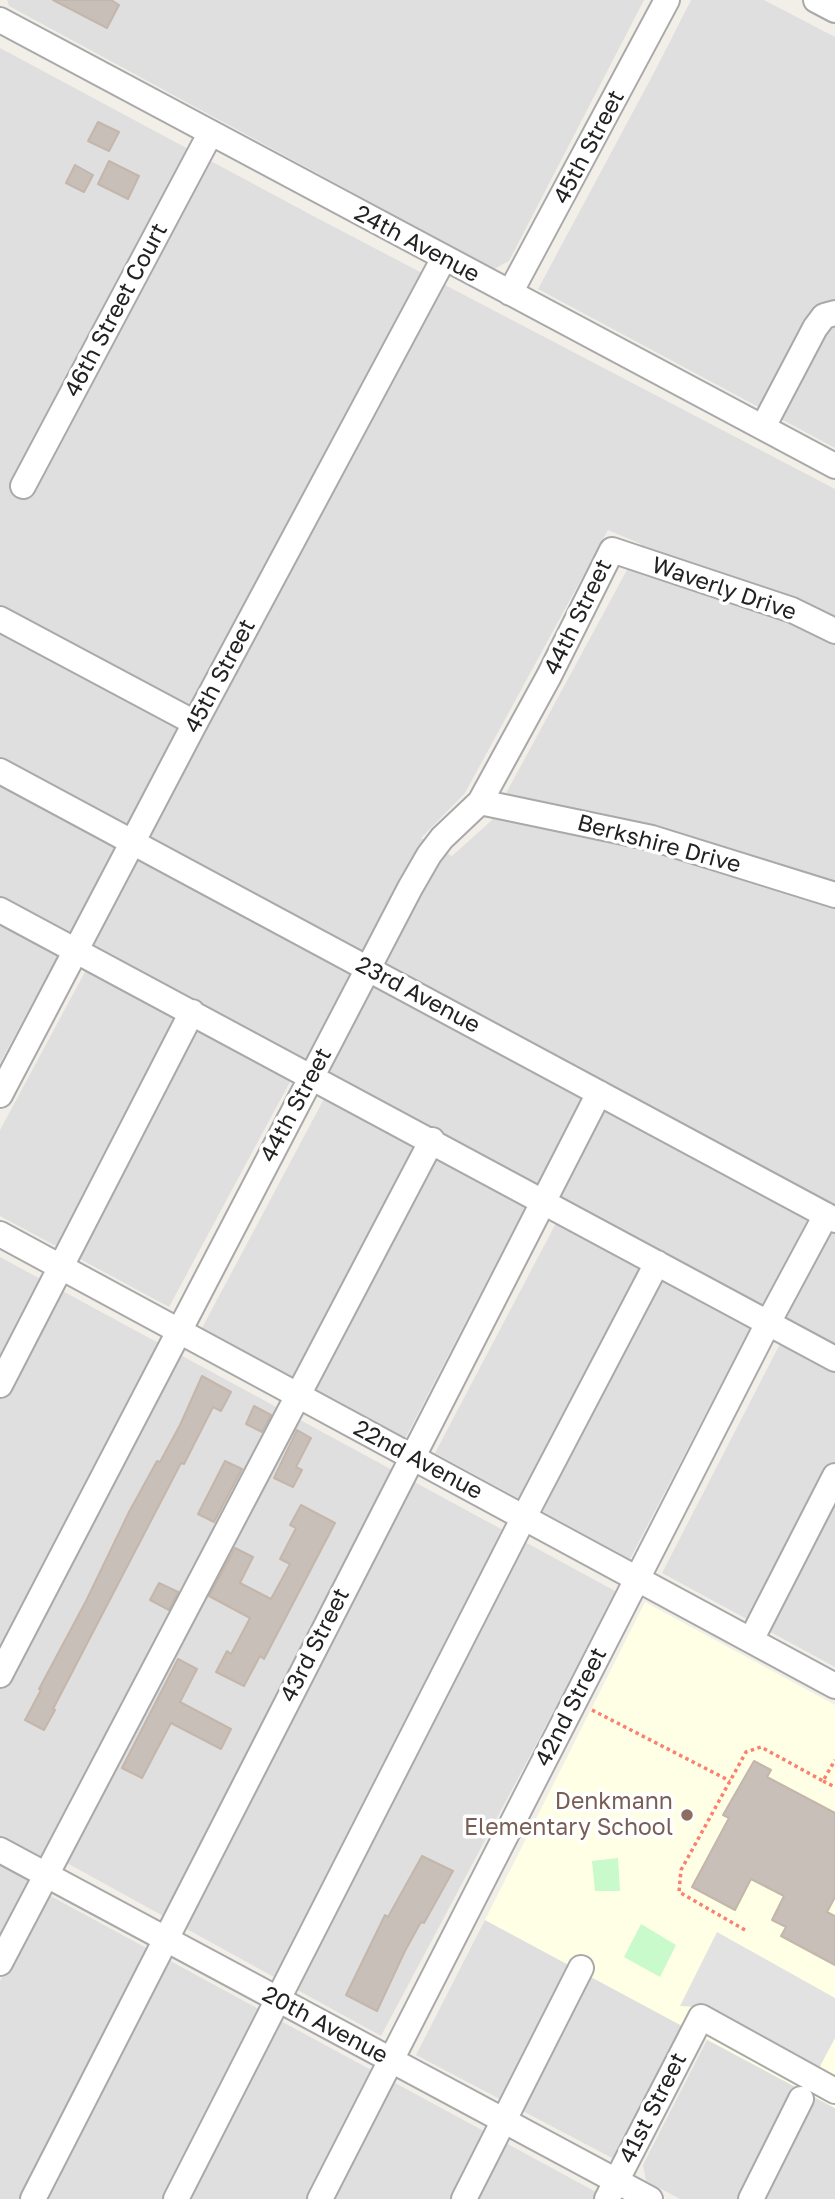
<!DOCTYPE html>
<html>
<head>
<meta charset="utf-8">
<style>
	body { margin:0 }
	canvas { display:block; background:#f2efe9 }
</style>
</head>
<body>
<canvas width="835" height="2199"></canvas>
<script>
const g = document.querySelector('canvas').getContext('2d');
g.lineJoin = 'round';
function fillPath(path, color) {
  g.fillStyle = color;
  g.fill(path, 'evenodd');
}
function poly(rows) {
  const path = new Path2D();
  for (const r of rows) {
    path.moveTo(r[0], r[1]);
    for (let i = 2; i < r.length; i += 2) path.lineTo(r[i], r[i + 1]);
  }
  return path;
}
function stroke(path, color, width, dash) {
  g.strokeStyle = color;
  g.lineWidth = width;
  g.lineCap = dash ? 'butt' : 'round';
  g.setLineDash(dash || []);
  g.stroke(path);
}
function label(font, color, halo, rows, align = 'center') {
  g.font = font + ' "Golos Text",sans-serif';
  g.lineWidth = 7;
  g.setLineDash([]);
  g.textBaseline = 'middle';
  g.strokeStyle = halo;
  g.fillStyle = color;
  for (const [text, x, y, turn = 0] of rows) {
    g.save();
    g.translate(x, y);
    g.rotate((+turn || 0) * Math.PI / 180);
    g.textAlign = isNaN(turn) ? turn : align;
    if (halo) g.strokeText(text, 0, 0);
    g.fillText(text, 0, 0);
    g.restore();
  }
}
fillPath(poly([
	[7,0,644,0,509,261,494,269,9,6],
	[691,0,764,0,835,37,835,448,538,289,657,67],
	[0,48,317,218,835,489,835,1346,0,903],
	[608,530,641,544,491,821,452,856,421,838,465,793],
	[0,925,58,955,0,1063],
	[86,970,291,1080,169,1307,0,1216,0,1130],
	[325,1097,526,1205,405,1439,202,1328],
	[556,1223,751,1327,630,1559,435,1453],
	[0,1257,617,1592,381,2036,47,1852,0,1942],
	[781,1342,835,1371,835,1667,662,1573],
	[45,1893,609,2199,0,2199,0,1981],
	[485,1920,684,2027,614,2159,416,2055],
	[707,2040,835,2108,835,2199,680,2199,646,2181,643,2165]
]), '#e0dfdf');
fillPath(poly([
	[645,1602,835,1705,835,2108,485,1920]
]), '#ffffe5');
fillPath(poly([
	[618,1858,620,1891,595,1891,592,1861],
	[641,1924,676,1945,660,1977,624,1957]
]), '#c8facc');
fillPath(poly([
	[717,1932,835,1998,835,2038,817,2072,696,2007,680,2006]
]), '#e2e2e2');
const building = poly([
	[53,0,111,0,119,5,107,28,53,0],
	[98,122,119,132,109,151,88,141,98,122],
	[109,161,139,176,128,199,98,184,109,161],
	[75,165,93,175,84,192,66,183,75,165],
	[202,1376,231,1392,221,1411,213,1407,184,1464,181,1463,53,1709,55,1710,44,1730,25,1720,41,1690,39,1689,86,1601,129,1512,157,1461,160,1462,180,1425,202,1376],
	[254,1406,271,1415,262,1432,246,1424,254,1406],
	[297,1430,311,1438,296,1467,302,1470,293,1487,274,1478,297,1430],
	[225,1461,242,1469,214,1522,198,1514,225,1461],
	[301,1505,335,1523,264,1659,260,1656,244,1686,216,1672,227,1651,231,1654,250,1618,209,1596,235,1548,253,1557,240,1583,271,1599,290,1564,280,1559,296,1528,290,1525,301,1505],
	[159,1583,178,1592,169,1610,150,1600,159,1583],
	[178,1659,197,1669,180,1702,231,1729,221,1749,171,1723,142,1778,122,1768,178,1659],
	[754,1761,771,1770,767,1777,835,1813,835,1897,827,1912,835,1916,835,1965,781,1936,786,1927,772,1920,784,1896,751,1879,735,1910,692,1887,729,1818,723,1815,754,1761],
	[422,1856,453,1871,424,1923,421,1922,405,1951,377,2011,346,1995,385,1915,388,1917,422,1856]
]);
fillPath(building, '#c7bfb8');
stroke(building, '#c4b6ab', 2);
const minor = poly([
	[816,0,835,10],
	[0,20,835,466],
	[510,293,667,0],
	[763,427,815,328,824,316,835,313],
	[23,486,210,134],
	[0,619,195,723],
	[0,771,835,1220],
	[480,802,652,838,835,895],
	[0,910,835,1359],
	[0,1095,195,723,444,258],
	[0,1234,835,1686],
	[0,1385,192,1012],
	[751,1640,835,1476],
	[0,1675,410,888,429,855,442,838,480,802,549,676,612,550,792,610,835,631],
	[0,1850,650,2199],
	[0,1963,432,1140],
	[33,2199,599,1093],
	[176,2199,524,1517,657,1263],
	[320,2199,768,1323,826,1215],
	[464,2199,581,1968],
	[607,2199,701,2017,835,2091],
	[751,2199,801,2099]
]);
stroke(minor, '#a9a9a9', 28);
stroke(poly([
	[592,1710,730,1781],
	[823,1781,835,1787],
	[745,1930,679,1892,681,1870,746,1752,761,1747,823,1781,835,1760]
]), '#fa8072', 3.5, [3.5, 3.5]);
stroke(minor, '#fff', 24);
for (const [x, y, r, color] of [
	[687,1815,7,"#8d6e63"]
]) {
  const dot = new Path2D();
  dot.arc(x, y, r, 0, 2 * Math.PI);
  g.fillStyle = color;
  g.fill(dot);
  stroke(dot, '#fff', 2.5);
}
label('23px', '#222', '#fff', [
	["45th Street",589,147,-62],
	["24th Avenue",417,244,28],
	["46th Street Court",116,310,-62],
	["Waverly Drive",724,589,19],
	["44th Street",578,617,-64],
	["45th Street",220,676,-62],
	["Berkshire Drive",659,844,15],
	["23rd Avenue",418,995,28],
	["44th Street",296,1105,-62],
	["22nd Avenue",418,1460,28],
	["43rd Street",315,1645,-63],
	["42nd Street",571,1707,-63],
	["20th Avenue",325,2025,28],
	["41st Street",653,2108,-63]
]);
label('23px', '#785e54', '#fff', [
	["Denkmann",673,1802],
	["Elementary School",673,1828]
], 'right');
</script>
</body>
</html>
